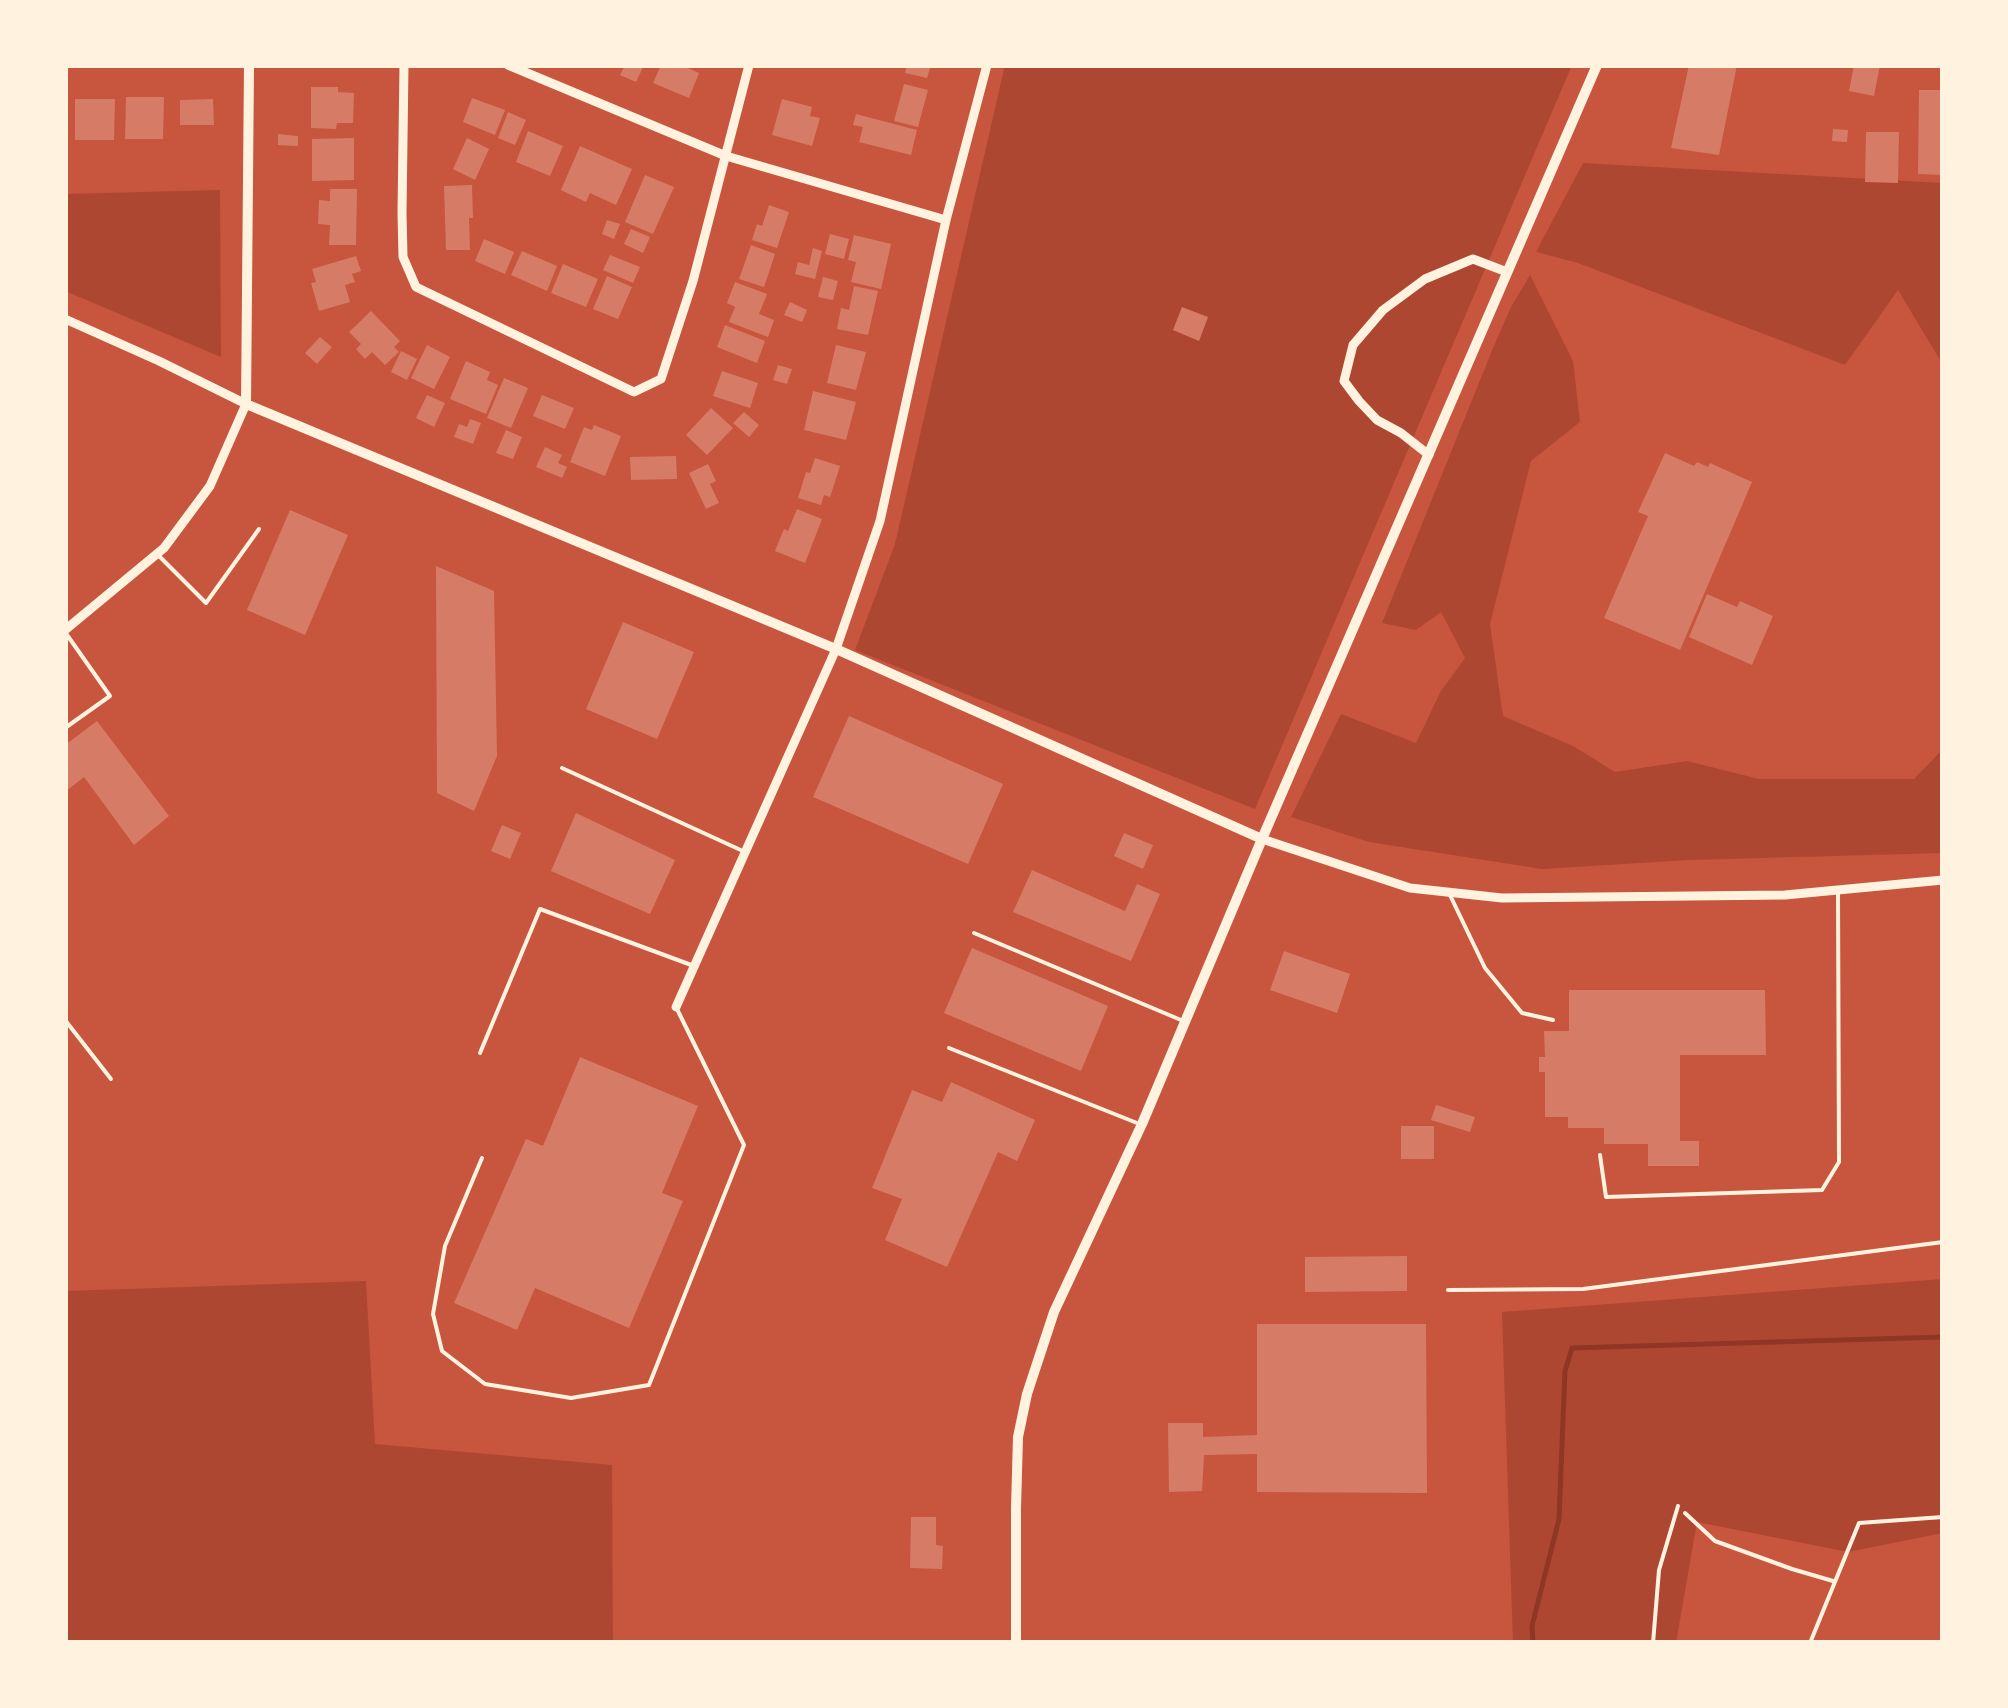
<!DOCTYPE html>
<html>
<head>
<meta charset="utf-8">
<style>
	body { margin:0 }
	#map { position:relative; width:2008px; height:1708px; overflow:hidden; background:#c8553d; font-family:Quicksand,sans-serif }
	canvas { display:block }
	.frame { position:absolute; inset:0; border:68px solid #fff3e0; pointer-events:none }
</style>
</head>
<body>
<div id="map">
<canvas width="2008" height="1708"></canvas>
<div class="frame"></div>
</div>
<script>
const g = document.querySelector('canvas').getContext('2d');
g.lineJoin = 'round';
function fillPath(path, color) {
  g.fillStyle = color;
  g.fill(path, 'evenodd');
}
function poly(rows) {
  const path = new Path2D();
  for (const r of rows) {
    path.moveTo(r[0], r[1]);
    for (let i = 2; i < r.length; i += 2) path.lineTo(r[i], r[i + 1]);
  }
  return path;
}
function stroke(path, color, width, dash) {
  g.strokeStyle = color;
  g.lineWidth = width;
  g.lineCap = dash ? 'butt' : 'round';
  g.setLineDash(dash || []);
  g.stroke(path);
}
fillPath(poly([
	[1005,65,1572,65,1255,809,855,650,895,544],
	[1583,163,1943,183,1943,365,1898,290,1845,365,1578,263,1536,252],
	[220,190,221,357,65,291,65,194],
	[1530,275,1573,361,1580,422,1531,461,1490,624,1503,716,1573,746,1615,772,1687,761,1759,779,1914,779,1943,749,1943,853,1689,860,1542,869,1369,842,1291,817,1341,714,1416,743,1441,691,1465,658,1441,612,1416,630,1382,623,1493,348,1511,307],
	[1943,1279,1943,1533,1848,1552,1697,1522,1676,1643,1513,1643,1502,1312],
	[366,1281,375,1444,612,1465,613,1643,65,1643,65,1291]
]), '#ae4732');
stroke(poly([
	[1533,1643,1532,1626,1559,1519,1565,1371,1572,1348,1943,1337]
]), '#8f3625', 5);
fillPath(poly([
	[625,65,644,65,636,82,620,75],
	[661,65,681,65,699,73,689,98,653,83],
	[907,65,931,65,927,78,905,73],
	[1689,65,1737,65,1719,155,1671,148],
	[1854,65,1880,65,1874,96,1849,91],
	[904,84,928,90,918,127,894,121],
	[311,87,338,87,338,92,354,93,353,123,337,123,336,129,311,128],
	[1919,90,1943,90,1943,175,1918,174],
	[126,97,164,97,163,139,125,139],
	[472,98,505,110,495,135,463,122],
	[75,99,115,99,114,140,75,140],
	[213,99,214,125,180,125,180,100],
	[782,99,812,107,810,116,820,118,812,146,772,135],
	[508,112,526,120,515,145,498,138],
	[856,114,917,130,911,155,859,142,863,127,853,125],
	[1833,129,1848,130,1847,142,1832,141],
	[528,131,563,146,550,176,516,162],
	[1866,132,1899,132,1898,183,1865,182],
	[278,134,298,136,298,146,278,145],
	[354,138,354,180,312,181,312,139],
	[467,138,489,149,475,180,453,169],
	[580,146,632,169,616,205,590,193,586,202,561,190],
	[645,175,674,187,653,234,625,222],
	[472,185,473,218,469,218,470,250,446,250,444,186],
	[330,189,357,189,356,245,329,245,330,225,318,224,319,200,330,201],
	[769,205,789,212,777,248,752,240,757,224,762,226],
	[607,220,620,224,614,239,602,234],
	[631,229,650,237,643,253,624,244],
	[830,234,849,239,844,259,825,254],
	[854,235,891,244,881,289,851,282,856,262,848,260],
	[484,239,514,252,505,274,475,261],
	[751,245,775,254,764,287,739,279],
	[813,248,822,251,815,279,795,274,798,262,809,265],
	[522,251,557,266,547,291,511,275],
	[610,255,640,267,633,283,603,270],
	[356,256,361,271,352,274,355,282,345,285,350,302,319,311,311,283,316,282,312,269],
	[563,264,598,279,586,307,551,293],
	[607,276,632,287,618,319,593,309],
	[823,277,838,281,833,300,818,297],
	[735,282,767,294,759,314,774,320,768,337,729,322,735,307,727,303],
	[854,286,878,291,868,335,837,329,841,308,849,310],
	[790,302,807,310,802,322,784,315],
	[1182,307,1208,317,1199,341,1173,330],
	[371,311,400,341,394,347,399,352,385,365,372,352,365,359,356,349,361,344,349,332],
	[725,325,765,341,757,363,717,347],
	[320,337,332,347,317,364,305,353],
	[427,345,450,357,434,389,411,378],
	[836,345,866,352,856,390,827,383],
	[401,351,417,359,407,380,391,372],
	[466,361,490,372,487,380,498,385,486,414,450,399],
	[778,365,792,369,787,384,773,380],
	[722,371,758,383,750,408,713,396],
	[504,378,528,388,511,428,487,418],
	[813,391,856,402,846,440,804,430],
	[427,395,445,403,434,427,416,418],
	[542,395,574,408,565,429,533,416],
	[711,408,733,428,707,455,686,435],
	[744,412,759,425,749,437,733,423],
	[470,419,481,423,473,444,454,437,459,424,467,427],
	[594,425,621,436,605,476,570,462,584,427,592,430],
	[506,430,522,437,513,459,496,453],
	[545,447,562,455,558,463,567,467,562,478,536,467],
	[1665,453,1694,466,1697,462,1708,467,1710,463,1752,482,1680,650,1604,618,1648,516,1638,512],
	[676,456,677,479,631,480,630,457],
	[815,458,840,466,830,497,824,495,821,505,798,498,806,472,810,473],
	[708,464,716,481,710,484,719,503,706,509,689,473],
	[797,509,822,519,805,563,775,551,784,529,788,531],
	[290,510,348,535,305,635,247,610],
	[436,566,494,591,497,756,474,811,437,793],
	[1707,594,1737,607,1740,601,1773,616,1752,665,1689,637],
	[623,622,694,652,657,739,586,709],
	[849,716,1003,784,968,864,813,797],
	[97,721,169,816,134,845,84,777,65,792,65,745],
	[576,813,675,860,650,914,551,871],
	[502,825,521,833,510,859,491,851],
	[1124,833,1153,845,1143,869,1114,856],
	[1032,870,1125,911,1137,884,1160,894,1131,961,1013,912],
	[972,948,1108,1006,1081,1071,944,1013],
	[1284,951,1350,974,1337,1013,1270,990],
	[1569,990,1765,990,1766,1055,1680,1055,1680,1141,1699,1141,1699,1166,1648,1166,1648,1144,1604,1144,1604,1128,1568,1128,1568,1117,1545,1117,1545,1072,1539,1072,1539,1057,1545,1057,1544,1031,1569,1031],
	[580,1057,698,1106,662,1193,683,1201,629,1328,535,1288,517,1330,454,1303,526,1139,543,1146],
	[951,1082,1035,1120,1017,1161,998,1152,947,1267,885,1240,902,1199,872,1188,912,1090,942,1102],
	[1436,1105,1475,1117,1470,1132,1431,1120],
	[1401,1126,1434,1126,1434,1159,1401,1159],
	[1407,1256,1407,1291,1305,1292,1305,1257],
	[1257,1324,1426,1324,1427,1493,1257,1492,1257,1454,1204,1455,1202,1491,1169,1492,1168,1423,1203,1423,1203,1437,1257,1435],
	[911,1517,936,1517,936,1545,943,1546,942,1569,910,1568]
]), '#d67c66');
stroke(poly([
	[1685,1513,1715,1541,1792,1569,1833,1581],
	[1810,1643,1859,1523,1943,1517]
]), '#fff3e0', 4);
stroke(poly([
	[157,554,206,603,259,529],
	[65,632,110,696,65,728],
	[562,768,745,852],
	[1449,893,1485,968,1522,1013,1553,1020],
	[974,933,1181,1020],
	[65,1020,111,1079],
	[949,1048,1137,1123],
	[480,1053,540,909,694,966],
	[1600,1155,1606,1197,1822,1190,1839,1162,1838,890],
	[482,1158,445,1246,433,1314,442,1351,485,1384,571,1398,649,1385,744,1145,676,1007],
	[1448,1290,1583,1289,1943,1242],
	[1653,1643,1659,1570,1678,1506]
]), '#fff3e0', 4);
stroke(poly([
	[404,65,402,213,403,257,416,287,634,392,661,379,693,281,749,65],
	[508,65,726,156,946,220],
	[65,319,159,361,246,404,210,486,164,548,65,630],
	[1429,455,1401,433,1377,420,1359,401,1344,381,1353,345,1383,310,1425,279,1473,259,1507,272],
	[1262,839,1410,888,1502,898,1785,895,1943,880],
	[676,1007,836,649,880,521,946,220,987,65]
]), '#fff3e0', 9);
stroke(poly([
	[249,65,246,404,836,649,1262,839],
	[1016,1643,1016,1508,1018,1437,1027,1394,1054,1312,1142,1124,1262,839,1597,65]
]), '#fff3e0', 10);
</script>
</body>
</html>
